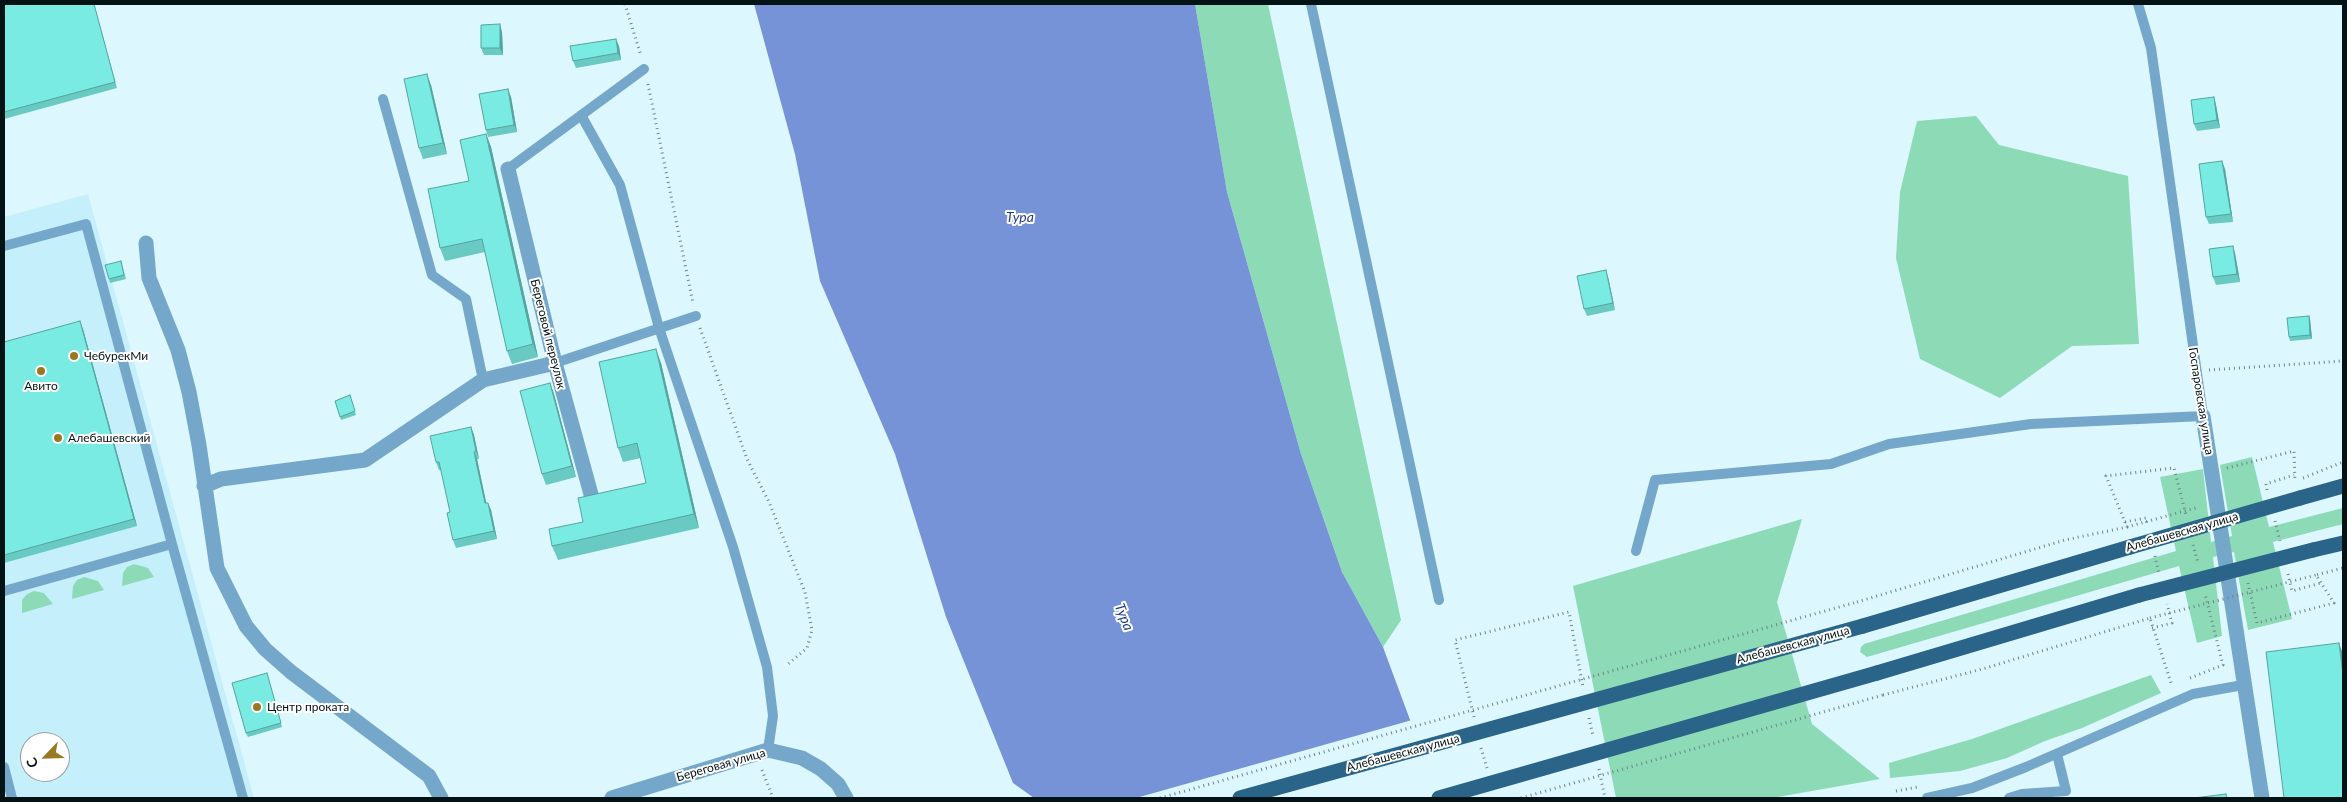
<!DOCTYPE html>
<html>
<head>
<meta charset="utf-8">
<style>
	body { margin:0 }
	#map { position:relative; width:2347px; height:802px; overflow:hidden; background:#dcf7fd; font-family:Lato,sans-serif }
	canvas { display:block }
	.frame { position:absolute; inset:0; border:5px solid #031215; pointer-events:none }
	.north { position:absolute; left:20px; top:732px; width:50px; height:50px; box-sizing:border-box; background:#fff; border:1px solid #9aa0a1; border-radius:50%; rotate:246deg; font-size:14px; font-weight:700; line-height:20px; text-align:center; color:#031215 }
	.north::after { content:''; display:block; margin:auto; width:18px; height:22px; background:#987821; clip-path:polygon(50% 0,100% 100%,50% 72%,0 100%) }
</style>
</head>
<body>
<div id="map">
<canvas width="2347" height="802"></canvas>
<div class="frame"></div>
<div class="north">С</div>
</div>
<script>
const g = document.querySelector('canvas').getContext('2d');
g.lineJoin = 'round';
function fillPath(path, color) {
  g.fillStyle = color;
  g.fill(path, 'evenodd');
}
function poly(rows) {
  const path = new Path2D();
  for (const r of rows) {
    path.moveTo(r[0], r[1]);
    for (let i = 2; i < r.length; i += 2) path.lineTo(r[i], r[i + 1]);
  }
  return path;
}
function stroke(path, color, width, dash) {
  g.strokeStyle = color;
  g.lineWidth = width;
  g.lineCap = dash ? 'butt' : 'round';
  g.setLineDash(dash || []);
  g.stroke(path);
}
function label(font, color, halo, rows, align = 'center') {
  g.font = font + ' Lato,sans-serif';
  g.lineWidth = 4;
  g.setLineDash([]);
  g.textBaseline = 'middle';
  g.strokeStyle = halo;
  g.fillStyle = color;
  for (const [text, x, y, turn = 0] of rows) {
    g.save();
    g.translate(x, y);
    g.rotate((+turn || 0) * Math.PI / 180);
    g.textAlign = isNaN(turn) ? turn : align;
    if (halo) g.strokeText(text, 0, 0);
    g.fillText(text, 0, 0);
    g.restore();
  }
}
fillPath(poly([
	[88,194,254,798,4,798,4,217],
	[30,742,60,742,60,772,30,772]
]), '#c5f0fb');
fillPath(poly([
	[1195,4,1268,4,1401,620,1383,647,1342,572,1301,454,1227,192],
	[1976,116,1999,145,2128,176,2139,344,2072,346,2000,398,1920,359,1896,258,1900,192,1917,121],
	[2252,457,2269,527,2343,508,2343,524,2273,542,2292,619,2248,630,2234,552,2213,557,2222,636,2197,643,2179,566,1867,657,1860,652,1861,647,1864,644,2176,551,2160,477,2203,469,2211,542,2232,536,2220,465],
	[1802,519,1777,602,1812,724,1880,779,1772,798,1616,798,1573,586],
	[134,564,148,568,154,577,122,586,123,573,127,567],
	[84,577,98,581,104,590,72,599,73,586,77,580],
	[34,591,44,593,53,604,22,613,22,600,27,594],
	[2151,675,2161,693,2082,728,2045,741,2007,758,1960,771,1890,778,1889,763,1972,739]
]), '#8ddab6');
fillPath(poly([
	[754,4,1195,4,1227,192,1301,454,1342,572,1383,647,1439,798,1034,798,1013,783,946,617,895,454,820,281,795,154]
]), '#7593d6');
fillPath(poly([
	[1412,720,1441,798,1136,798]
]), '#dcf7fd');
stroke(poly([
	[625,4,641,56],
	[648,84,693,303],
	[700,328,747,459,769,502,805,592,812,630,807,648,787,665],
	[2209,370,2343,361],
	[2227,468,2294,451,2295,481],
	[2303,478,2343,462],
	[2267,490,2266,484,2294,475],
	[2275,521,2280,541],
	[2125,522,2146,518,2147,525],
	[2193,545,2198,563],
	[2155,556,2159,574],
	[2288,574,2292,591,2321,583],
	[2248,583,2257,623,2334,603,2316,575,2343,568],
	[1857,602,2065,540,2127,527,2106,476,2174,468,2186,515],
	[2152,628,2172,623,2167,604],
	[2190,678,2223,665,2205,594],
	[1883,695,1986,668,2150,618,2172,686],
	[1474,717,1455,640,1569,612,1583,687],
	[1589,718,1593,736],
	[1481,748,1487,768],
	[1599,769,1605,798],
	[762,770,773,798],
	[1896,791,1918,787]
]), '#6f8489', 3, [1, 4]);
stroke(poly([
	[1311,4,1439,600],
	[383,99,432,275,466,299,483,380],
	[581,115,620,185,659,328,733,547,767,667,773,716,768,750],
	[508,169,644,69],
	[4,246,86,224,172,544],
	[555,363,696,316],
	[1636,551,1655,480,1831,464,1889,444,2031,424,2203,416,2151,48,2138,4],
	[4,591,172,544,243,798],
	[4,767,12,798],
	[1927,798,1972,788,2026,767,2193,694,2243,685],
	[2009,798,2022,794,2066,791,2057,754]
]), '#75a7ca', 10);
stroke(poly([
	[508,169,555,363,592,498],
	[146,243,149,278,178,350,189,392,199,445,217,568,246,626,265,649,291,672,429,776,441,798],
	[2203,416,2262,798],
	[204,486,221,479,365,460,483,380,555,363],
	[612,798,768,750,802,758,821,769,838,784,846,798]
]), '#75a7ca', 15);
stroke(poly([
	[2300,498,2343,486],
	[2313,550,2343,543],
	[1863,626,2130,547],
	[1877,673,2139,595]
]), '#2a6488', 15);
stroke(poly([
	[2127,527,2199,507],
	[2150,618,2316,575],
	[1160,798,1857,602],
	[1521,798,1883,695]
]), '#6f8489', 3, [1, 4]);
stroke(poly([
	[2130,547,2300,498],
	[2139,595,2313,550],
	[1240,798,1863,626],
	[1439,798,1877,673]
]), '#2a6488', 15);
fillPath(poly([
	[4,4,94,4,117,88,4,119],
	[502,32,503,55,484,55,481,48],
	[619,46,621,60,576,68,573,61],
	[431,85,447,154,423,159,419,148],
	[511,97,517,132,488,137,486,130],
	[2214,97,2216,105,2220,128,2197,131,2194,124],
	[486,134,491,147,538,357,512,364,507,351,485,252,445,261,440,248,469,181],
	[2225,169,2233,222,2209,224,2206,217],
	[2235,253,2240,282,2216,285,2213,277],
	[121,261,126,279,110,283,109,279],
	[1608,277,1615,310,1587,316,1584,309],
	[2309,316,2310,319,2312,339,2290,341,2289,337],
	[83,329,137,526,4,563,4,342],
	[661,363,699,528,558,560,552,546,583,522,646,483,641,458,623,462,618,448],
	[550,383,554,394,576,477,546,485,542,474],
	[350,395,356,415,341,420,335,401],
	[471,427,474,435,479,459,477,459,486,503,488,503,491,510,497,539,456,548,453,540,450,512,441,470,439,470,436,462],
	[267,673,282,727,248,737,246,733]
]), '#68cac2');
fillPath(poly([
	[500,24,502,32,503,55,500,48],
	[616,39,619,46,621,60,618,53],
	[427,74,431,85,447,154,443,143],
	[508,89,511,97,517,132,514,125],
	[2214,97,2216,105,2220,128,2217,120],
	[486,134,491,147,538,357,533,344],
	[2222,161,2225,169,2233,222,2231,214],
	[2233,246,2235,253,2240,282,2237,274],
	[1606,270,1608,277,1615,310,1613,303],
	[2309,316,2310,319,2312,339,2310,335],
	[80,321,83,329,137,526,134,519],
	[656,349,661,363,699,528,694,514],
	[550,383,554,394,576,477,572,466],
	[471,427,474,435,479,459,476,451],
	[474,452,477,459,488,511,485,503],
	[488,503,491,510,497,539,494,531],
	[2339,643,2343,654,2343,675]
]), '#55a49e');
const building = poly([
	[4,4,94,4,115,82,4,112,4,4],
	[500,24,500,48,481,48,481,25,500,24],
	[616,39,618,53,573,61,570,46,616,39],
	[427,74,443,143,419,148,404,79,427,74],
	[508,89,514,125,486,130,479,94,508,89],
	[2214,97,2217,120,2194,124,2191,100,2214,97],
	[486,134,533,344,507,351,482,239,440,248,428,189,469,181,460,140,486,134],
	[2222,161,2231,214,2206,217,2199,164,2222,161],
	[2233,246,2237,274,2213,277,2209,249,2233,246],
	[121,261,124,275,109,279,105,265,121,261],
	[1606,270,1613,303,1584,309,1577,276,1606,270],
	[2309,316,2310,335,2289,337,2287,318,2309,316],
	[80,321,134,519,4,555,4,342,80,321],
	[656,349,694,514,552,546,549,529,583,522,578,498,646,483,637,443,618,448,599,362,656,349],
	[550,383,572,466,542,474,520,391,550,383],
	[350,395,355,411,340,417,335,401,350,395],
	[471,427,476,451,474,452,485,503,488,503,494,531,453,540,447,513,450,512,439,462,436,462,430,436,471,427],
	[2339,643,2343,675,2343,798,2284,798,2266,652,2339,643],
	[267,673,281,723,246,733,232,683,267,673],
	[2226,794,2227,798,2194,798,2226,794]
]);
fillPath(building, '#79ebe2');
stroke(building, '#55a49e', 1);
for (const [x, y, r, color] of [
	[74,356,5,"#987821"],
	[41,371,5,"#987821"],
	[58,438,5,"#987821"],
	[257,707,5,"#987821"]
]) {
  const dot = new Path2D();
  dot.arc(x, y, r, 0, 2 * Math.PI);
  g.fillStyle = color;
  g.fill(dot);
  stroke(dot, '#fff', 2);
}
label('12px', '#031215', '#fff', [
	["Береговой переулок",548,334,76],
	["Госпаровская улица",2201,401,81],
	["Алебашевская улица",2182,532,-16],
	["Алебашевская улица",1793,645,-15],
	["Алебашевская улица",1403,753,-15],
	["Береговая улица",721,765,-16]
]);
label('12px', '#031215', '#fff', [
	["ЧебурекМи",84,356],
	["Авито",41,386,"center"],
	["Алебашевский",68,438],
	["Центр проката",267,707]
], 'left');
label('italic 14px', '#213f8d', '#fff', [
	["Тура",1020,217],
	["Тура",1124,617,68]
]);
</script>
</body>
</html>
